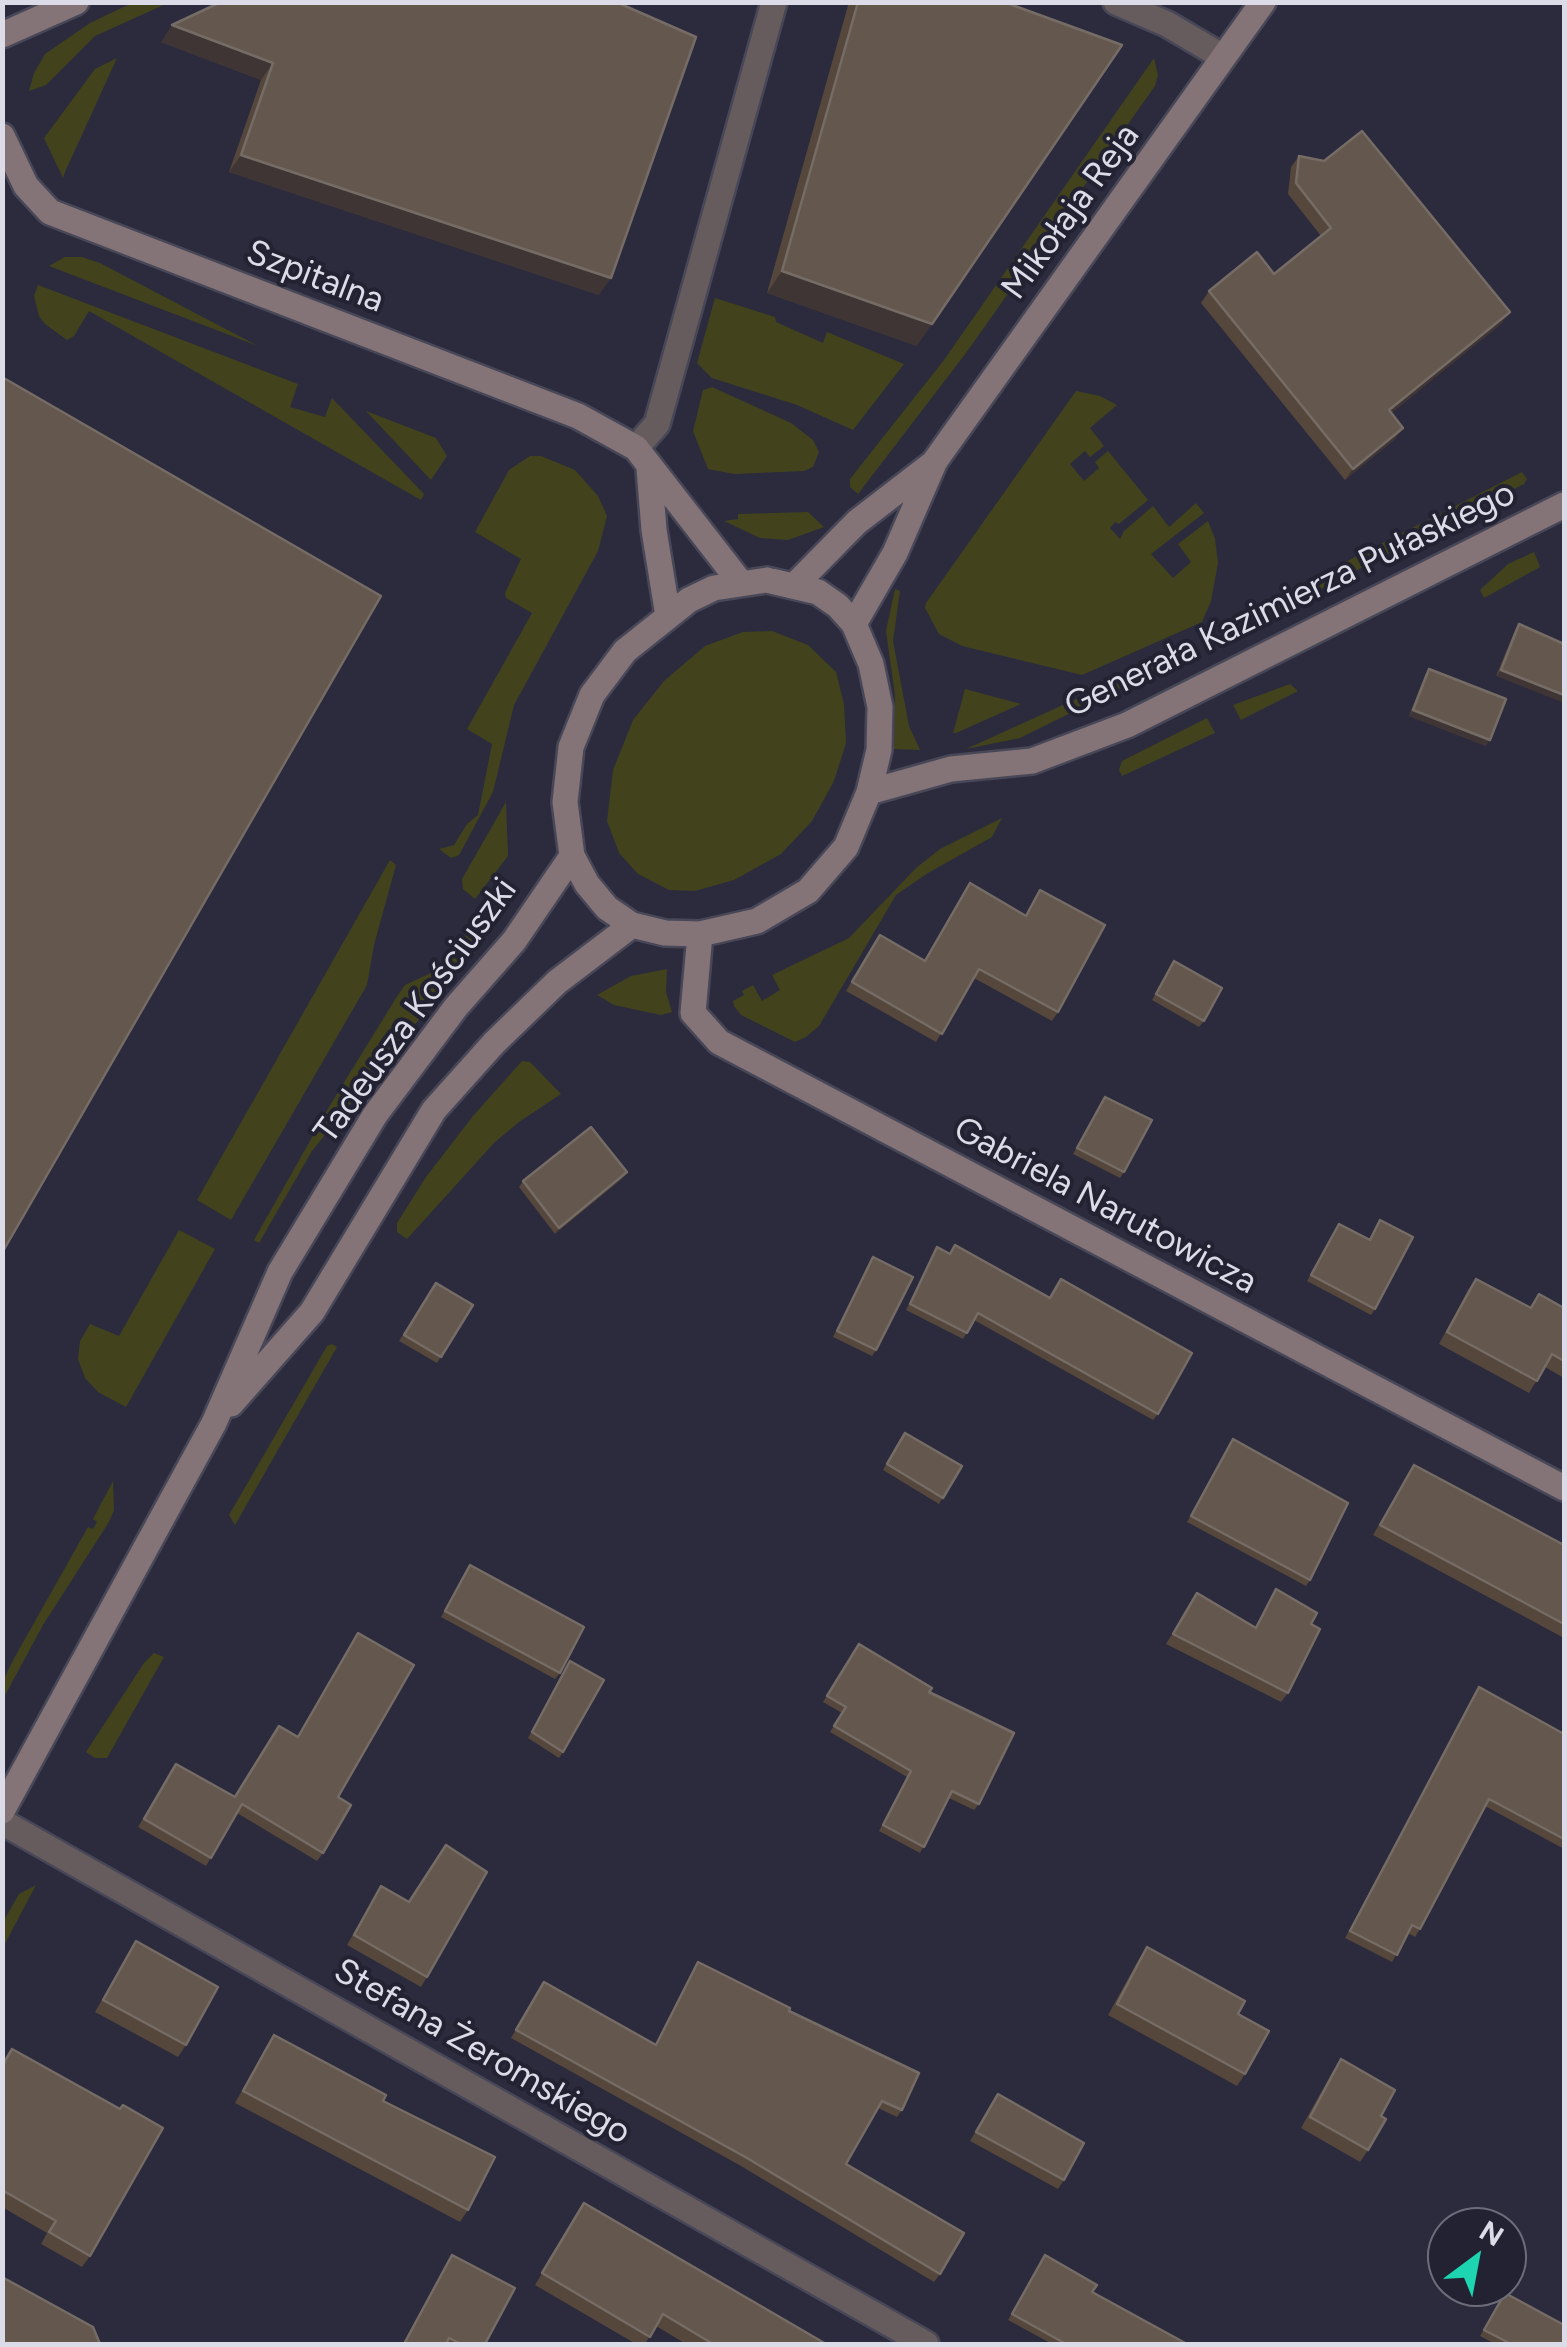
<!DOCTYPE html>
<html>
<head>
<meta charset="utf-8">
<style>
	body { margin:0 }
	#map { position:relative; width:1567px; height:2347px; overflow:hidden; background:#2b2b3d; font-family:Figtree,sans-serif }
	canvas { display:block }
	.frame { position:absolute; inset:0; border:5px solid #dcdce8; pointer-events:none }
	.north { position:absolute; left:1427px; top:2207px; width:100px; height:100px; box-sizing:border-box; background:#222232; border:2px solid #6c6c7b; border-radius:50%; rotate:32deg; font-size:28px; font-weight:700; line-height:40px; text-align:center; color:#dcdce8 }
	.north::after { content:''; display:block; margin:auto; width:35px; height:45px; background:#1dd5b1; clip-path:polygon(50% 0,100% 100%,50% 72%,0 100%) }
</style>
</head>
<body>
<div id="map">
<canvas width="1567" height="2347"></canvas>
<div class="frame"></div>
<div class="north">N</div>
</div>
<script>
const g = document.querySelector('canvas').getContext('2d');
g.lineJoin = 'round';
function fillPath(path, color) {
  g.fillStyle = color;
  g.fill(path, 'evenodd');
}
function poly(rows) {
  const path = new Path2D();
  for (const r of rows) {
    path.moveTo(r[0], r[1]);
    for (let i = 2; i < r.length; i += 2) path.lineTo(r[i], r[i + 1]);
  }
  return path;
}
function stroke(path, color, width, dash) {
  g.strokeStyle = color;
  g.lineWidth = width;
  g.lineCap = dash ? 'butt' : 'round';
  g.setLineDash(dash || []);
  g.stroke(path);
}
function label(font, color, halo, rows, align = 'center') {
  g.font = font + ' Figtree,sans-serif';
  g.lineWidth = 8;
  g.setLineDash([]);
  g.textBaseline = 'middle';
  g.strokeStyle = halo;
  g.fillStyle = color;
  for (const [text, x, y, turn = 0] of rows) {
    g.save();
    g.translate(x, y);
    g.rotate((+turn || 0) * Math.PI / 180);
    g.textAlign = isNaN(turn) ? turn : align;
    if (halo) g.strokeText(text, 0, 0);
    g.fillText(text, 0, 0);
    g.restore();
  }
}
fillPath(poly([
	[134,2,168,3,95,36,46,85,29,91,34,73,45,54,90,23],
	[117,58,65,172,63,178,44,138,95,69],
	[1154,58,1158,75,1155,86,966,353,858,494,850,487,850,479,944,360],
	[65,257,82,257,100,263,258,346,49,266],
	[38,285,298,384,290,407,325,417,332,398,424,494,421,500,89,311,74,336,67,340,45,324,39,316,34,296],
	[715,298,775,317,776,322,823,343,827,332,904,364,853,430,797,405,712,378,697,363],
	[712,387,791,423,813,440,819,452,813,467,804,471,734,474,708,469,693,431,703,390],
	[1076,391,1100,396,1117,405,1090,428,1104,446,1090,457,1085,451,1070,464,1084,481,1099,468,1095,462,1108,451,1148,500,1119,524,1115,522,1110,528,1120,539,1124,531,1153,506,1169,527,1196,503,1204,513,1151,554,1173,578,1191,562,1178,544,1208,521,1215,539,1218,563,1211,601,1202,622,1082,675,962,646,939,634,925,608,926,603],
	[366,411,436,438,447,456,431,480],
	[530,456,541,456,575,470,598,496,607,516,598,551,514,705,493,792,459,855,451,858,439,849,454,845,467,824,478,815,492,744,467,729,532,613,506,598,505,593,521,559,475,532,509,470],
	[1522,472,1527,479,1524,484,1259,621,1248,618,1249,611,1255,608],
	[808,512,824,527,788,540,760,538,724,521,738,519,738,514],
	[1534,552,1540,567,1484,598,1480,590,1508,564],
	[895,589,900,591,893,641,909,726,920,750,894,749,895,695,886,631],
	[772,631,808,645,836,672,844,704,846,743,834,781,812,821,781,854,734,880,695,891,669,890,638,874,619,853,607,821,613,770,633,720,664,681,705,646,743,632],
	[1171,656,1159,669,1020,738,966,749],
	[1290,684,1298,691,1241,720,1233,705],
	[965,689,1021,704,956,733,953,733],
	[1207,718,1215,733,1122,776,1119,770,1122,761],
	[506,802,508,856,475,899,463,889,462,879],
	[1002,818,992,837,928,873,896,895,819,1026,806,1037,795,1042,741,1015,734,1006,733,1001,744,995,742,991,753,985,762,1001,780,990,772,975,849,938,916,868,940,849],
	[390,860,396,865,374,945,367,985,231,1220,197,1200],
	[466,934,480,946,378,1069,373,1065,368,1073,372,1077,312,1151,259,1243,254,1240,332,1102,396,998,405,985,437,970],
	[667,969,666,992,672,1012,661,1015,614,1005,597,995,631,976],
	[522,1061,530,1062,561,1094,519,1122,494,1143,407,1239,397,1232,397,1223,426,1177,473,1116],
	[179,1230,215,1249,126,1407,98,1392,85,1378,78,1359,80,1341,90,1324,119,1336],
	[332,1344,337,1347,235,1525,229,1515,327,1346],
	[113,1481,114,1510,109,1522,43,1625,3,1699,3,1681,12,1662,88,1527,93,1529,97,1522,93,1519],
	[154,1653,164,1657,107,1758,95,1758,86,1752,144,1663],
	[36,1885,8,1938,3,1948,3,1922,19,1894]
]), '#42431d');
const street = poly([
	[1116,2,1167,24,1223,57],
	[636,448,657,424,774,2],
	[2,1822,926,2344]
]);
const secondary = poly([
	[2,35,76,2],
	[2,136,26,186,50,212,578,416,636,448,740,582],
	[649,468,654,530,668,616],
	[767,580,818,592,838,606,854,624,871,664,880,707,879,750,869,792,846,847,808,891,757,921,700,934,665,933,632,925,607,908,587,884,572,856,565,802,571,747,592,695,625,651,689,600,714,588,767,580],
	[794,586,857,522,931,465],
	[854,624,895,553,935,461,1263,2],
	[869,792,951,769,1032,761,1127,725,1564,505],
	[700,934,693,1013,719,1042,1564,1488],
	[231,1404,312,1312,434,1110,494,1043,557,982,632,925],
	[2,1811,214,1423,280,1272,375,1115,456,1007,514,941,572,856]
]);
stroke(street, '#474758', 30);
stroke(secondary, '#474758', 30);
stroke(street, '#665b5d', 25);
stroke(secondary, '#857477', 25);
fillPath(poly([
	[221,2,599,295,229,172,261,80,161,42],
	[849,2,1004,2,917,346,767,293],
	[1299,156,1502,323,1391,413,1395,439,1345,480,1201,303,1209,291,1274,274,1321,236,1288,194,1291,167],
	[1519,624,1564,644,1496,676,1515,630],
	[1429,669,1486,746,1409,716,1425,675],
	[970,883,1025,916,1040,890,1058,1012,1052,1021,974,978,936,1042,846,991,880,935,924,961],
	[1170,967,1204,1021,1199,1027,1152,1000],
	[1105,1097,1124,1172,1120,1178,1073,1154],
	[623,1178,555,1234,519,1187,523,1181],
	[1380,1220,1375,1309,1371,1315,1307,1281,1339,1224,1369,1240],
	[955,1245,1158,1414,1153,1420,974,1320,963,1339,906,1310,937,1247,949,1254],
	[873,1257,876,1350,872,1356,833,1337],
	[1476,1279,1529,1308,1539,1294,1564,1308,1564,1378,1545,1367,1529,1393,1439,1344,1468,1290],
	[436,1283,473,1305,437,1363,399,1341],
	[900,1439,962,1466,939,1504,883,1470],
	[1233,1439,1310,1580,1306,1586,1187,1522],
	[1414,1465,1564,1545,1564,1638,1373,1535],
	[470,1565,560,1673,555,1679,441,1617],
	[1276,1589,1311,1624,1288,1693,1281,1702,1166,1644,1197,1593,1255,1627],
	[358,1633,338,1797,323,1853,317,1861,237,1813,206,1866,138,1827,176,1764,235,1797,297,1737],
	[859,1644,929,1692,979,1804,974,1810,949,1798,920,1853,879,1831,907,1777,830,1732,842,1713,823,1702],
	[570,1661,563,1752,559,1758,528,1738],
	[1479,1687,1564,1734,1564,1849,1485,1806,1420,1929,1415,1937,1408,1933,1392,1962,1345,1938],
	[381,1886,427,1977,421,1987,347,1945],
	[136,1941,186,2045,178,2057,95,2012],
	[1147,1947,1238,2014,1245,2074,1237,2086,1108,2015,1139,1959],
	[698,1962,789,2011,902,2110,897,2117,878,2108,846,2164,940,2274,934,2282,741,2166,511,2038,544,1982,655,2045],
	[274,2035,383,2101,468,2210,460,2222,235,2103,266,2047],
	[12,2049,90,2256,82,2267,41,2244,47,2233,2,2207,2,2063],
	[1341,2059,1381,2116,1368,2150,1360,2162,1301,2128,1333,2071],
	[998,2094,1064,2180,1058,2189,970,2141],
	[584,2203,826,2344,686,2344,656,2326,645,2344,636,2344,535,2285],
	[452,2255,485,2344,403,2344,448,2261],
	[1041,2261,1092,2292,1187,2344,1052,2344,1008,2320],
	[1505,2293,1564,2344,1495,2344,1480,2336]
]), '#55473b');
fillPath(poly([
	[172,25,273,63,261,80,161,42],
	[241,155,611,278,599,295,229,172],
	[782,271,932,324,917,346,767,293],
	[1510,312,1502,323,1381,422,1389,410],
	[1403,428,1395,439,1345,480,1353,469],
	[1501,670,1564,695,1564,703,1496,676],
	[1413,710,1490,740,1486,746,1409,716],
	[627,1172,623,1178,555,1234,559,1228]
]), '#3e3534');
const building = poly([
	[221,2,616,2,696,37,611,278,241,155,273,63,172,25,221,2],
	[858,2,1004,2,1122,45,932,324,782,271,858,2],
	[1362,131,1510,312,1389,410,1403,428,1353,469,1209,291,1257,252,1274,274,1331,228,1296,183,1299,156,1324,161,1362,131],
	[2,377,381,596,2,1253,2,377],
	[1519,624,1564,644,1564,695,1501,670,1519,624],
	[1429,669,1506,699,1490,740,1413,710,1429,669],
	[970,883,1026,916,1040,890,1105,925,1058,1012,979,969,942,1034,852,982,880,935,925,961,970,883],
	[1174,961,1222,988,1204,1021,1156,994,1174,961],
	[1105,1097,1152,1120,1124,1172,1077,1148,1105,1097],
	[591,1127,627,1172,559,1228,523,1181,591,1127],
	[1380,1220,1413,1237,1375,1309,1311,1275,1339,1224,1370,1240,1380,1220],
	[955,1245,1050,1298,1061,1279,1192,1353,1158,1414,978,1313,967,1333,910,1304,937,1247,950,1254,955,1245],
	[873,1257,913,1277,876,1350,837,1331,873,1257],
	[1476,1279,1531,1308,1539,1294,1564,1308,1564,1361,1552,1354,1537,1381,1447,1332,1476,1279],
	[436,1283,473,1305,441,1357,404,1335,436,1283],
	[905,1433,962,1466,943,1498,887,1464,905,1433],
	[1233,1439,1348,1503,1310,1580,1191,1516,1233,1439],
	[1414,1465,1564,1545,1564,1624,1380,1525,1414,1465],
	[470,1565,584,1627,560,1673,445,1611,470,1565],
	[1276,1589,1317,1613,1311,1624,1320,1629,1288,1693,1173,1634,1197,1593,1256,1628,1276,1589],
	[358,1633,414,1665,338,1797,351,1805,323,1853,242,1804,211,1858,144,1819,176,1764,235,1797,279,1726,298,1737,358,1633],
	[859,1644,932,1688,929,1692,1014,1733,979,1804,952,1791,924,1847,883,1825,911,1771,834,1726,846,1707,827,1696,859,1644],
	[570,1661,604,1680,563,1752,532,1732,570,1661],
	[1479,1687,1564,1734,1564,1839,1489,1799,1420,1929,1412,1925,1397,1955,1350,1931,1479,1687],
	[446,1845,487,1872,427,1977,354,1935,381,1886,409,1902,446,1845],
	[136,1941,218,1987,186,2045,103,2000,136,1941],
	[1147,1947,1245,2001,1238,2014,1269,2031,1245,2074,1117,2004,1147,1947],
	[698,1962,790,2008,789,2011,919,2073,902,2110,882,2101,846,2164,964,2233,940,2274,747,2158,516,2030,544,1982,656,2045,698,1962],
	[274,2035,386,2095,383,2101,495,2157,468,2210,243,2091,274,2035],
	[12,2049,120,2109,123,2105,163,2128,90,2256,49,2232,56,2221,2,2190,2,2066,12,2049],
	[1341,2059,1395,2090,1381,2116,1386,2119,1368,2150,1310,2117,1341,2059],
	[998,2094,1084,2143,1064,2180,976,2132,998,2094],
	[584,2203,826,2344,713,2344,663,2314,650,2337,542,2273,584,2203],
	[452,2255,515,2288,485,2344,461,2344,449,2338,446,2344,404,2344,452,2255],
	[1045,2255,1097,2285,1092,2292,1187,2344,1066,2344,1012,2314,1045,2255],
	[2,2277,93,2327,100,2344,2,2344,2,2277],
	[1505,2293,1564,2325,1564,2344,1511,2344,1484,2330,1505,2293]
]);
fillPath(building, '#64574e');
stroke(building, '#766c66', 2.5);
label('35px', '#dcdce8', '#222232', [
	["Mikołaja Reja",1071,212,-54],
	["Szpitalna",315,277,21],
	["Generała Kazimierza Pułaskiego",1290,600,-26],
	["Tadeusza Kościuszki",416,1011,-54],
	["Gabriela Narutowicza",1105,1206,28],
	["Stefana Żeromskiego",482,2052,30]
]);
</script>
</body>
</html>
